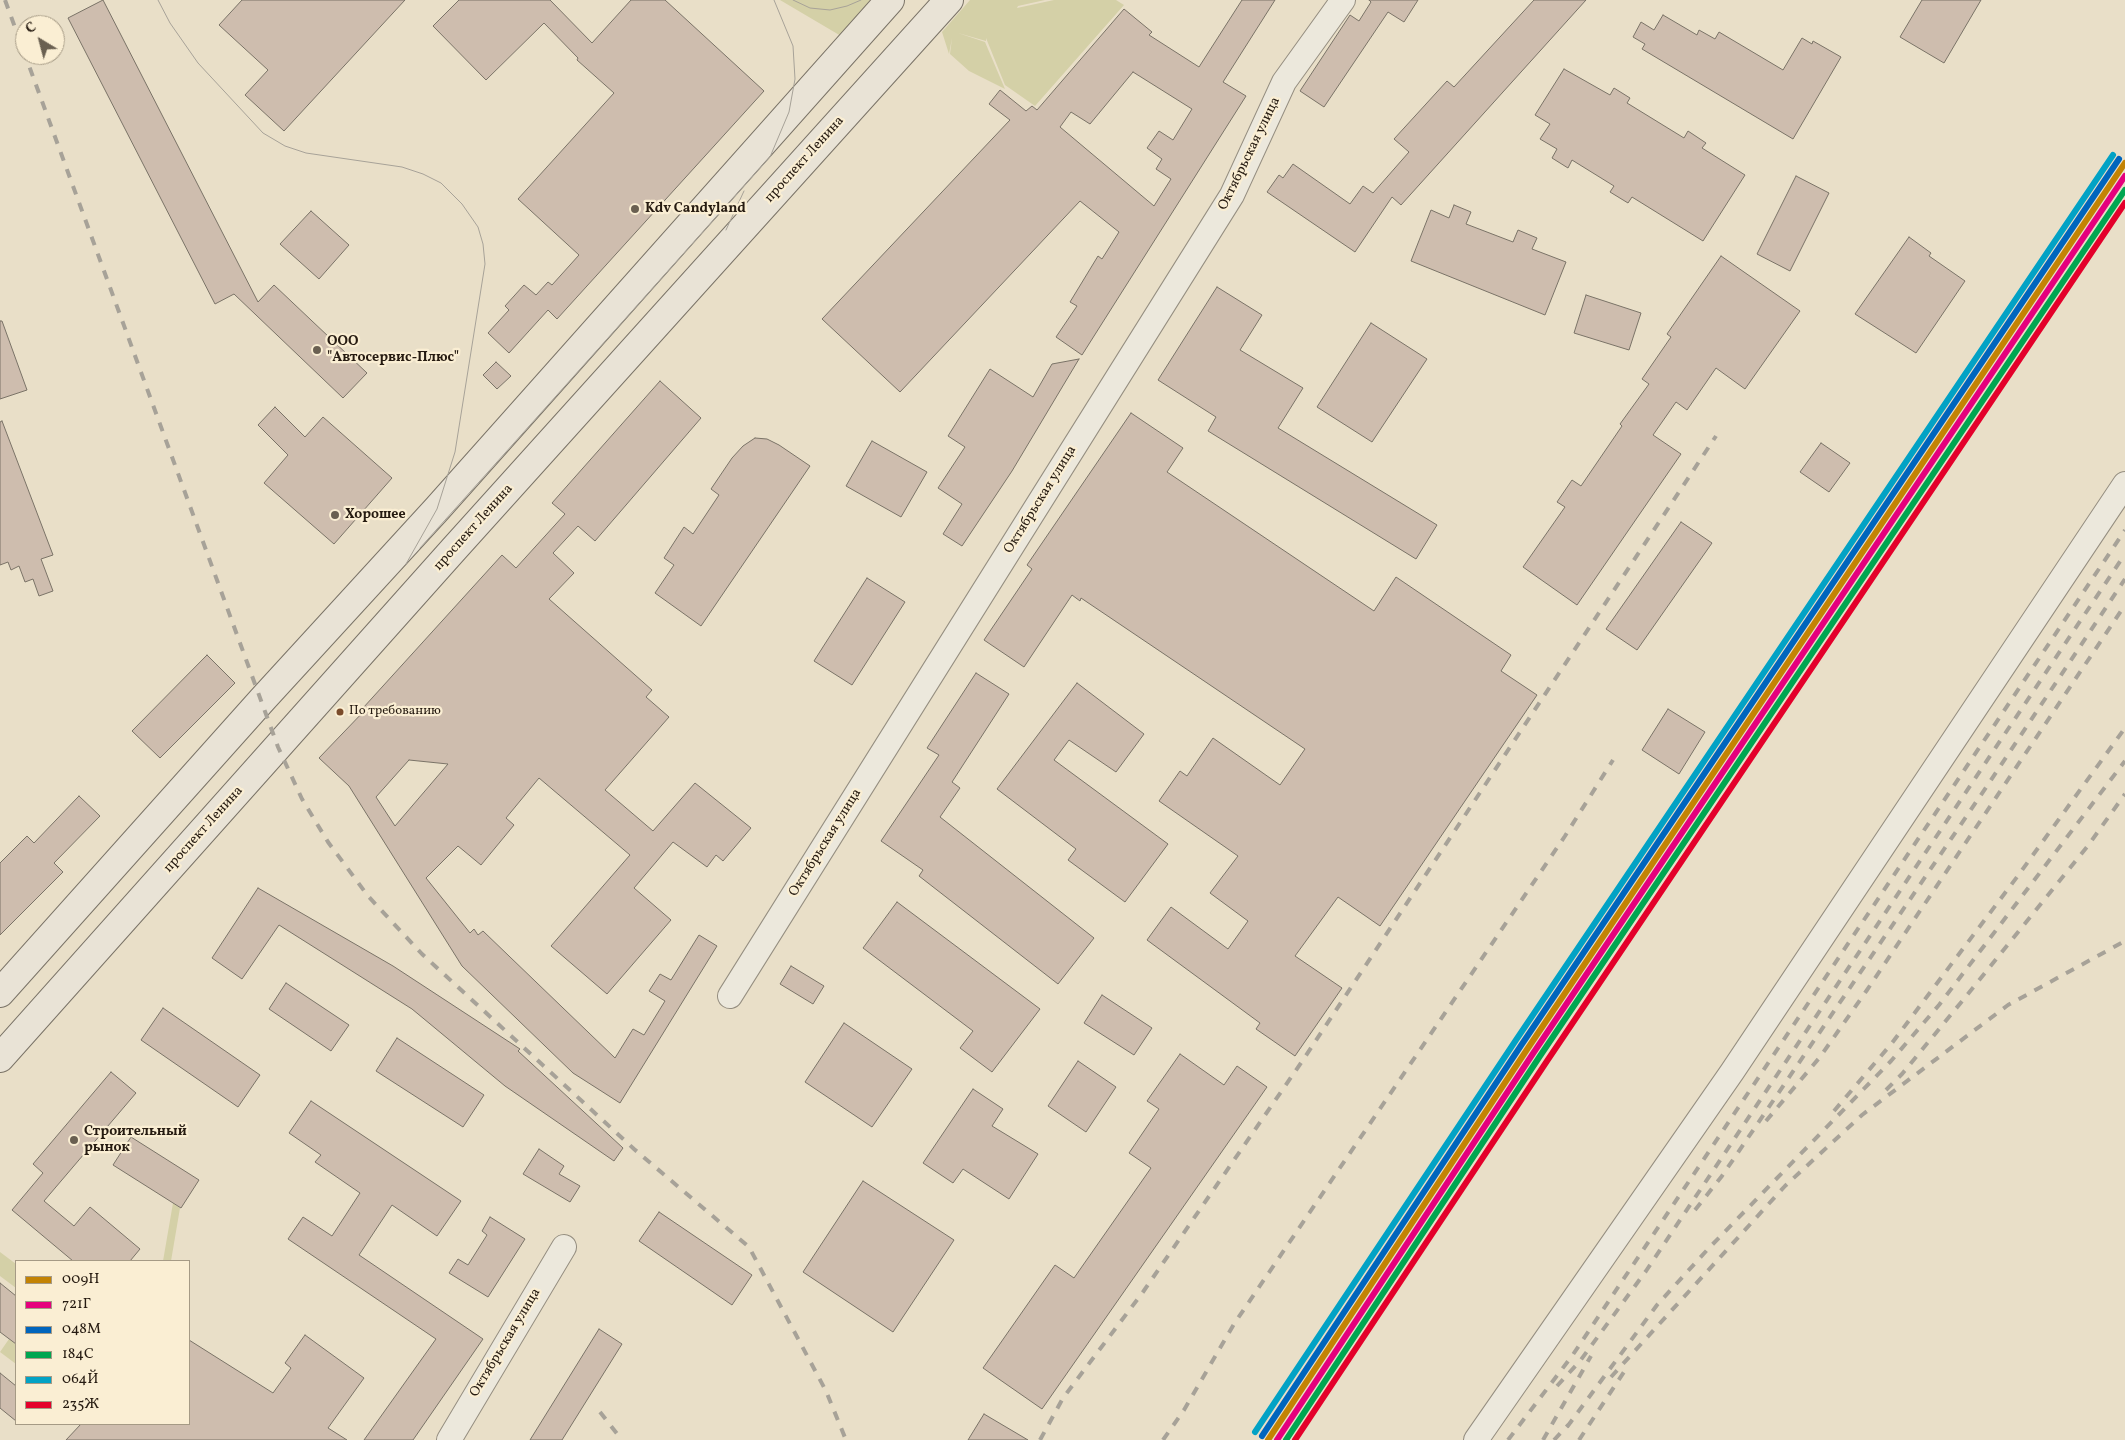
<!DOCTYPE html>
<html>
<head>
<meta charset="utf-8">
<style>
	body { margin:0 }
	#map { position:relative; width:2125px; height:1440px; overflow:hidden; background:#e9dfc8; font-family:Vollkorn,serif }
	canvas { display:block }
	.legend { position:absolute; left:15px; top:1260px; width:175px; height:165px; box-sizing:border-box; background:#faeed3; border:1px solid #a59a85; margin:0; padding:6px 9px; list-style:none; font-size:15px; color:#261b11 }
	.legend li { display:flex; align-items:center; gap:10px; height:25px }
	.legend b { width:25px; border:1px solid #a59a85 }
	.north { position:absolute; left:15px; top:15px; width:50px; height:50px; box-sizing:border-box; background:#faeed3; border:1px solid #a59a85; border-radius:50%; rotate:323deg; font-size:14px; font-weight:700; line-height:20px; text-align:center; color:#261b11 }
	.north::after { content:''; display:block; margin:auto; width:18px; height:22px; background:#6a6051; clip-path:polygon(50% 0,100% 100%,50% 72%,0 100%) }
</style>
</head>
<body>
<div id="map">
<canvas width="2125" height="1440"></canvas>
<ul class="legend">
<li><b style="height:6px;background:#c38304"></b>009Н</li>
<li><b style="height:6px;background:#e5007d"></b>721Г</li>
<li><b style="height:6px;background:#0065bd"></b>048М</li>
<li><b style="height:6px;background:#00a651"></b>184С</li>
<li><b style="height:6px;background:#02a2c5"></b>064Й</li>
<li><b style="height:6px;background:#e4002b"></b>235Ж</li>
</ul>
<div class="north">С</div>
</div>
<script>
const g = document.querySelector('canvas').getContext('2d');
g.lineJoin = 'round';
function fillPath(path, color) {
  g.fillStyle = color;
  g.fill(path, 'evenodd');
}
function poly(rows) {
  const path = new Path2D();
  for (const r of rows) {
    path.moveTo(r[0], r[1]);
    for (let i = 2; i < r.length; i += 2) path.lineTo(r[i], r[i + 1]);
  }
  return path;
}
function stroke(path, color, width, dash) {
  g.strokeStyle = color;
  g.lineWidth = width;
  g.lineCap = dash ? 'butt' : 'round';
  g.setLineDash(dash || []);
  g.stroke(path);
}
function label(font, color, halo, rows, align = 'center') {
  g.font = font + ' Vollkorn,serif';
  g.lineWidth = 4.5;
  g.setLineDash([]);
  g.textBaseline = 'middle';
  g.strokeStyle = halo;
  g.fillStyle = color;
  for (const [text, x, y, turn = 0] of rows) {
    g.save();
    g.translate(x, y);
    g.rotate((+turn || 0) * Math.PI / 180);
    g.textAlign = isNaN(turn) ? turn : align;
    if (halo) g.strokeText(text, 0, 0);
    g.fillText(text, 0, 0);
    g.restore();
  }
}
fillPath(poly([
	[780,0,878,0,841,36],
	[970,0,1045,0,1018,6,1017,8,1054,0,1116,0,1124,5,1035,106,1005,85,986,38,986,41,958,33,985,42,1005,89,969,71,950,54,952,38,949,54,942,32],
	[173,1203,180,1208,171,1261,163,1261],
	[0,1252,16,1264,16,1288,0,1276],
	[9,1339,16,1344,16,1364,0,1352]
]), '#d4d0a7');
const building = poly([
	[103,0,258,302,274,285,367,373,343,398,234,294,215,304,68,18,103,0],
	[242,0,405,0,284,131,245,95,268,70,219,25,242,0],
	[459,0,550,0,592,43,631,0,665,0,764,91,557,319,548,310,509,353,488,333,509,310,505,306,524,285,536,295,548,282,552,285,579,255,518,199,614,93,577,60,578,58,544,23,486,80,433,26,459,0],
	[1242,0,1275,0,1223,82,1246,96,1082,355,1056,337,1077,306,1070,302,1098,256,1102,259,1119,232,1080,201,900,392,822,319,1010,120,989,104,1000,90,1026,111,1032,106,1037,110,1124,9,1152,32,1149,35,1199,67,1242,0],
	[1133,72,1192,109,1173,140,1159,131,1147,148,1162,159,1156,169,1171,179,1154,206,1060,127,1071,112,1090,124,1133,72],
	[1369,0,1418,0,1404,22,1388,12,1324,107,1300,91,1350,15,1359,21,1371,2,1369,0],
	[1534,0,1586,0,1401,205,1392,197,1355,252,1267,192,1279,175,1283,178,1293,164,1350,204,1363,186,1373,193,1409,152,1394,139,1447,81,1454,87,1534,0],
	[1922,0,1981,0,1944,63,1900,37,1922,0],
	[1663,15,1697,35,1699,30,1715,39,1719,32,1783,70,1802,38,1812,44,1813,41,1841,57,1793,139,1642,49,1645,44,1633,37,1641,22,1654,30,1663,15],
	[1564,69,1610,95,1614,88,1630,98,1627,103,1684,138,1688,131,1706,143,1702,148,1745,175,1703,241,1632,197,1628,203,1610,192,1614,186,1572,160,1568,168,1552,158,1557,149,1540,139,1550,124,1535,115,1564,69],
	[1796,176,1829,193,1790,271,1757,254,1796,176],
	[1454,205,1471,212,1466,224,1513,242,1518,230,1537,238,1532,249,1566,262,1545,315,1411,261,1431,210,1449,218,1454,205],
	[311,211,349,245,319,279,280,244,311,211],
	[1909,237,1931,253,1929,256,1965,281,1916,353,1855,314,1909,237],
	[1721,256,1800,311,1745,389,1716,368,1687,410,1676,402,1653,435,1681,454,1577,605,1523,567,1565,507,1557,502,1572,480,1581,486,1622,426,1620,424,1649,384,1642,379,1671,337,1667,334,1721,256],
	[1217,287,1262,315,1240,350,1303,388,1278,428,1437,525,1416,559,1208,431,1216,417,1158,380,1217,287],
	[1586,295,1641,313,1629,350,1574,333,1586,295],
	[0,321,2,321,27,390,0,399,0,321],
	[1371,323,1427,359,1372,442,1317,407,1371,323],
	[1079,359,1012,471,962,546,943,534,962,504,938,488,965,447,948,436,990,369,1033,397,1052,364,1079,359],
	[496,362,511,376,497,389,483,375,496,362],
	[660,381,701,418,595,541,578,526,553,553,574,573,549,599,652,690,646,697,669,717,605,790,653,831,695,783,751,828,723,861,716,855,707,867,673,842,634,888,671,920,607,994,551,946,630,855,539,778,506,818,514,825,481,865,458,846,426,878,470,933,474,929,478,935,483,931,615,1058,633,1029,644,1035,665,1001,649,991,660,974,671,980,699,935,717,946,620,1103,573,1073,462,966,349,786,319,758,366,709,363,708,502,555,516,568,565,514,552,503,660,381],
	[409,760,448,764,395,826,376,797,409,760],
	[275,407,305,437,323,417,392,478,334,544,264,483,288,455,258,425,275,407],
	[1131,413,1183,448,1167,472,1374,611,1396,577,1511,655,1501,671,1537,695,1380,926,1338,897,1295,956,1342,988,1295,1056,1256,1029,1260,1023,1147,940,1171,907,1228,949,1248,921,1210,893,1238,856,1159,801,1180,771,1187,776,1213,738,1280,785,1305,749,1081,598,1080,601,1072,595,1024,667,984,640,1032,569,1027,565,1131,413],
	[2,421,53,555,41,559,53,591,39,596,33,579,25,582,19,566,11,570,8,562,0,565,0,422,2,421],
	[755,438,767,439,779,445,810,466,701,626,655,593,674,565,664,558,684,527,693,534,719,495,711,489,732,458,743,446,755,438],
	[872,441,927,472,901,517,846,486,872,441],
	[1821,443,1850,463,1829,492,1800,472,1821,443],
	[1681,522,1712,543,1637,650,1606,629,1681,522],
	[867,578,905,602,852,685,814,661,867,578],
	[207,655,235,683,160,758,132,731,207,655],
	[976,673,1009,694,952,782,960,788,940,817,1094,938,1058,984,919,876,923,870,881,841,939,755,927,748,976,673],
	[1077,683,1144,734,1116,772,1069,740,1054,760,1168,844,1125,902,1068,860,1076,849,997,789,1077,683],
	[1668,709,1705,732,1679,774,1642,750,1668,709],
	[79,796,100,816,54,863,63,872,0,935,0,863,27,836,34,843,79,796],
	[258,888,393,966,520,1049,518,1051,623,1148,614,1161,505,1086,412,1009,279,925,242,979,212,958,258,888],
	[897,902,1040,1009,992,1072,960,1048,973,1031,863,948,897,902],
	[791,966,824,986,813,1004,780,984,791,966],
	[286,983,349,1025,331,1051,269,1009,286,983],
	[1102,995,1152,1028,1134,1055,1084,1023,1102,995],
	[163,1008,260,1075,238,1107,141,1040,163,1008],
	[844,1023,912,1069,872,1127,805,1082,844,1023],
	[397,1038,484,1095,463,1127,376,1071,397,1038],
	[1180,1054,1224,1085,1237,1066,1267,1087,1042,1409,983,1368,1055,1265,1074,1278,1151,1168,1129,1153,1159,1109,1147,1101,1180,1054],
	[1078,1061,1116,1087,1086,1132,1048,1106,1078,1061],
	[111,1072,136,1093,44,1201,74,1226,90,1207,140,1249,130,1261,73,1261,12,1210,43,1173,33,1164,111,1072],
	[973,1089,1003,1109,992,1126,1038,1154,1009,1199,963,1169,953,1183,923,1163,973,1089],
	[311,1101,461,1201,437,1236,392,1205,359,1255,483,1339,413,1440,364,1440,436,1339,288,1239,303,1217,332,1236,360,1193,315,1162,321,1155,289,1133,311,1101],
	[131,1137,199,1180,181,1208,113,1165,131,1137],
	[539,1149,564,1166,559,1174,580,1186,570,1202,523,1174,539,1149],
	[863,1181,954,1240,893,1332,803,1272,863,1181],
	[659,1212,752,1275,732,1305,639,1241,659,1212],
	[490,1217,525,1239,488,1297,449,1273,458,1259,468,1265,487,1235,482,1231,490,1217],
	[0,1283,16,1296,16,1344,0,1332,0,1283],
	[599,1329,622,1344,562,1440,530,1440,599,1329],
	[305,1335,364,1378,328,1428,347,1440,66,1440,81,1424,189,1424,189,1340,273,1393,291,1368,285,1363,305,1335],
	[0,1373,16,1386,16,1421,0,1408,0,1373],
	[984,1414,1028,1440,968,1440,984,1414]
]);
fillPath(building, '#cebdae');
stroke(building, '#7a7367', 1);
const minor = poly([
	[730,996,1232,195,1284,82,1343,0],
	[449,1440,564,1247],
	[1476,1440,1732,1072,2125,484]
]);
const major = poly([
	[0,993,262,700,437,509,890,0],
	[0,1058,454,549,949,0]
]);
stroke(minor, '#958e80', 26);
stroke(major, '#7a7367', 30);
stroke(minor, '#ece8dc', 24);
stroke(major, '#e9e3d6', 28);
stroke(poly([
	[158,0,170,23,198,63,263,133,285,146,306,153,402,167,423,174,441,183,462,204,478,227,483,244,485,264,455,452,437,509,406,564],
	[793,0,810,8,830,10,847,6,861,0],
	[726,230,744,191],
	[420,548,770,157,789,112,795,79,793,46,774,0]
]), '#a7a298', 1);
stroke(poly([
	[5,0,278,747,302,799,328,842,368,896,422,954,634,1149,749,1247,826,1391,846,1440],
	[1886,1090,1902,1074,1963,1000,2087,847,2125,794],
	[1834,1111,1892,1043,2017,877,2125,728],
	[1766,1121,1820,1057,1867,990,2125,605],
	[1695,1210,1722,1176,1987,786,2125,579],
	[1611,1377,1785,1186,1862,1115,2008,1005,2125,941],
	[1557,1386,1580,1361,1646,1271,2125,554],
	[600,1412,622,1440],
	[1567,1427,1657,1305,1708,1249,1891,1061,1939,1005,2125,761],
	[1040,1440,1063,1398,1143,1292,1303,1060,1716,436],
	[1163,1440,1184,1410,1234,1324,1565,836,1613,760],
	[1508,1440,1572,1356,2125,530],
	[1543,1440,1591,1356],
	[1554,1440,1571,1422],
	[1579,1440,1624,1372]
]), '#a7a298', 4, [9, 9]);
stroke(poly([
	[1268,1440,1528,1048,2125,163]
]), '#c38304', 6);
stroke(poly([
	[1277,1440,1534,1052,2125,176]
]), '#e5007d', 6);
stroke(poly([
	[1262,1436,1522,1044,2119,159]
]), '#0065bd', 6);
stroke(poly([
	[1286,1440,1540,1056,2125,190]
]), '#00a651', 6);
stroke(poly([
	[1255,1432,1516,1040,2113,155]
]), '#02a2c5', 6);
stroke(poly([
	[1295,1440,1547,1061,2125,203]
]), '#e4002b', 6);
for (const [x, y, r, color] of [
	[635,209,5,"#6a6051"],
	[317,350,5,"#6a6051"],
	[335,515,5,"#6a6051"],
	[340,712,4.5,"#7a4b2a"],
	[74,1140,5,"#6a6051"]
]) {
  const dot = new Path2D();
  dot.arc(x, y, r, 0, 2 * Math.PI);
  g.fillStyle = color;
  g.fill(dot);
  stroke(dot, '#faeed3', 2);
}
label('13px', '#261b11', '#faeed3', [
	["По требованию",349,712]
], 'left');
label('14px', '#261b11', '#faeed3', [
	["Октябрьская улица",1250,154,-64],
	["проспект Ленина",805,160,-48],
	["Октябрьская улица",1041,500,-58],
	["проспект Ленина",474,528,-48],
	["проспект Ленина",204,830,-48],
	["Октябрьская улица",826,843,-58],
	["Октябрьская улица",506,1343,-59]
]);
label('bold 14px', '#261b11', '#faeed3', [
	["Kdv Candyland",645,209],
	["ООО",327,342],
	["\"Автосервис-Плюс\"",327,358],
	["Хорошее",345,515],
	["Строительный",84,1132],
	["рынок",84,1148]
], 'left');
</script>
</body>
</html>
